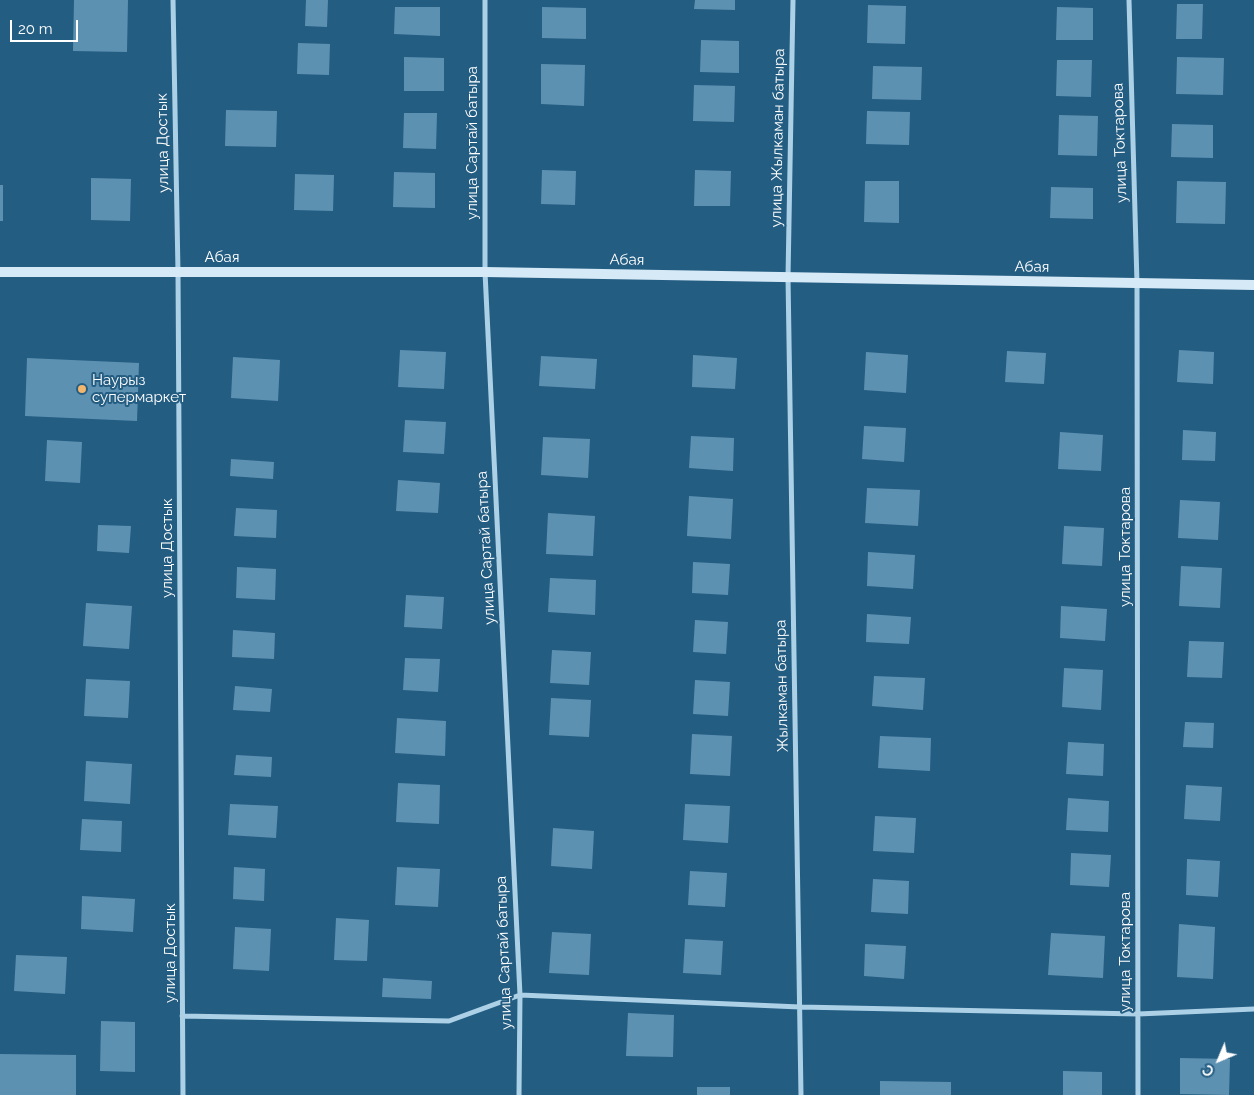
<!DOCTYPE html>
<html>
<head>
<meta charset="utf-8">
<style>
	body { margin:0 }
	#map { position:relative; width:1254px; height:1095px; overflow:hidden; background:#245d82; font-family:Raleway,sans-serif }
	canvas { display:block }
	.north { position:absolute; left:1194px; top:1035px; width:50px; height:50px; -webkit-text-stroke:4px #245d82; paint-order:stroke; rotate:225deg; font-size:14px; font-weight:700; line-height:20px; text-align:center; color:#fff }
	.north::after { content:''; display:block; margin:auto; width:18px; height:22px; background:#fff; clip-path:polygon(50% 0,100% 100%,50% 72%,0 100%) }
	.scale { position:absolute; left:10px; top:20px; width:68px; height:22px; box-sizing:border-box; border:2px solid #fff; border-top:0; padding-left:6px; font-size:15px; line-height:18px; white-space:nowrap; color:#fff; -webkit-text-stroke:4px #245d82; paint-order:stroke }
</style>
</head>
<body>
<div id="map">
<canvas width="1254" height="1095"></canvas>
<div class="north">С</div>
<div class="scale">20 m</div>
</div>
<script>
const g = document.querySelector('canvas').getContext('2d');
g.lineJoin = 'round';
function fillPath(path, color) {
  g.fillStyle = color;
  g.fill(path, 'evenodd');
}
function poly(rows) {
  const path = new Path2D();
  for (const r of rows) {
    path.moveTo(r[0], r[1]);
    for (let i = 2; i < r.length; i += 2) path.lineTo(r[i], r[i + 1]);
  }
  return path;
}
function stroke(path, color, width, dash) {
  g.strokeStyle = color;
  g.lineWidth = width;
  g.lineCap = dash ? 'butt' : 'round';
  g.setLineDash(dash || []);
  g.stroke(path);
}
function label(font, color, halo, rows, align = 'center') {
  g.font = font + ' Raleway,sans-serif';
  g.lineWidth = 4;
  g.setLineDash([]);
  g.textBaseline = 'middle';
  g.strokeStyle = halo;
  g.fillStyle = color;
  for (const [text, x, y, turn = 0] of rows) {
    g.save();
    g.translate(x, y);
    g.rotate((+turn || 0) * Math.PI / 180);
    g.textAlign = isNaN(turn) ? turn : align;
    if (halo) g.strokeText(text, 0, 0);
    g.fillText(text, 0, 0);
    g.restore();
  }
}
fillPath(poly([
	[74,0,128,0,127,52,73,51],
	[306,0,328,0,327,27,305,26],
	[695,0,735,0,735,10,694,9],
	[1177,4,1203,4,1202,39,1176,39],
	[868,5,906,6,905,44,867,43],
	[395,7,440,7,440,36,394,34],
	[542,7,586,8,586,39,542,38],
	[1057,7,1093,8,1093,40,1056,40],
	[701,40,739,41,739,73,700,72],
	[298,43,330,44,329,75,297,74],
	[404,57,444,58,444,91,404,91],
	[1177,57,1224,58,1223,95,1176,94],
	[1057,60,1092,60,1091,97,1056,96],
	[541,64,585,65,584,106,541,104],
	[873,66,922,67,921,100,872,99],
	[694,85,735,86,734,122,693,121],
	[226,110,277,111,276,147,225,146],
	[867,111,910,112,909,145,866,144],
	[404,113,437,113,436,149,403,148],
	[1059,115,1098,116,1097,156,1058,155],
	[1172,124,1213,125,1213,158,1171,157],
	[542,170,576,171,575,205,541,204],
	[695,170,731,171,730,206,694,206],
	[394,172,435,173,435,208,393,207],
	[295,174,334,175,333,211,294,210],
	[91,178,131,179,130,221,91,220],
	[865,181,899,181,899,223,864,222],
	[1177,181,1226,182,1225,224,1176,223],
	[0,185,3,185,3,221,0,221],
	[1051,187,1093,188,1093,219,1050,218],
	[400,350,446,352,444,389,398,387],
	[1179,350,1214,352,1213,384,1177,382],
	[1007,351,1046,353,1044,384,1005,382],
	[866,352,908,355,906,393,864,390],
	[693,355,737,358,735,389,692,387],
	[541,356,597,359,595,389,539,386],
	[233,357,280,360,278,401,231,398],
	[27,358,139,363,137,421,25,416],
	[405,420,446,422,444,454,403,452],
	[864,426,906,428,904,462,862,459],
	[1183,430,1216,432,1215,461,1182,460],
	[1060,432,1103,435,1101,471,1058,469],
	[691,436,734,438,733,471,689,468],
	[543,437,590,439,588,478,541,475],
	[47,440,82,442,80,483,45,481],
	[231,459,274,462,273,479,230,476],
	[398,480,440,483,438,513,396,511],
	[867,488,920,490,918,526,865,523],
	[689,496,733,499,731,539,687,536],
	[1180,500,1220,502,1218,540,1178,538],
	[236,508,277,510,276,538,234,536],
	[548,513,595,516,593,556,546,554],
	[98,525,131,526,129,553,97,551],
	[1064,526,1104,528,1102,566,1062,564],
	[868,552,915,555,913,589,867,586],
	[693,562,730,564,728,595,692,593],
	[1181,566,1222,568,1220,608,1179,606],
	[237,567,276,569,275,600,236,598],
	[550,578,596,580,595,615,548,612],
	[406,595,444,597,442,629,404,627],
	[86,603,132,606,129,649,83,646],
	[1061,606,1107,609,1105,641,1060,638],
	[867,614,911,617,909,644,866,642],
	[695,620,728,622,726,654,693,652],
	[233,630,275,633,274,659,232,657],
	[1189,641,1224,642,1222,678,1187,677],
	[552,650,591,652,589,685,550,683],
	[405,658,440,659,438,692,403,690],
	[1064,668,1103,670,1101,710,1062,707],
	[874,676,925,678,923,710,872,706],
	[86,679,130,681,128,718,84,716],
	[695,680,730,682,728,716,693,714],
	[235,686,272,689,270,712,233,710],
	[551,698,591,700,589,737,549,735],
	[397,718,446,721,445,756,395,753],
	[1185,722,1214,723,1213,748,1183,747],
	[692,734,732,736,730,776,690,774],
	[880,736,931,738,930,771,878,768],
	[1068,742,1104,744,1103,776,1066,774],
	[236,755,272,757,271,777,234,775],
	[86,761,132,764,130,804,84,801],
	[398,783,440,785,439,824,396,822],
	[1186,785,1222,787,1220,821,1184,819],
	[1068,798,1109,801,1108,832,1066,830],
	[230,804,278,806,276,838,228,835],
	[685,804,730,806,728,843,683,840],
	[875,816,916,818,914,853,873,851],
	[82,819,122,821,121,852,80,850],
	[553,828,594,831,592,869,551,866],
	[1071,853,1111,855,1109,887,1070,885],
	[1187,859,1220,861,1218,897,1186,895],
	[234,867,265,869,264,901,233,899],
	[397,867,440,869,438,907,395,905],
	[690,871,727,873,725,907,688,905],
	[873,879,909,881,908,914,871,912],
	[82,896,135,899,133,932,81,929],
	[336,918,369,920,367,961,334,960],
	[1179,924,1215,927,1213,979,1177,977],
	[235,927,271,929,269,971,233,969],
	[552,932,591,934,589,975,549,973],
	[1051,933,1105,936,1103,978,1048,975],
	[685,939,723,941,721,975,683,973],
	[865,944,906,946,904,979,864,976],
	[16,955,67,957,65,994,14,991],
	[383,978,432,981,431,999,382,997],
	[628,1013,674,1015,673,1057,626,1056],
	[101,1021,135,1022,135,1072,100,1071],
	[0,1054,76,1055,76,1095,0,1095],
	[1180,1058,1230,1059,1229,1095,1180,1094],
	[1063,1071,1102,1072,1102,1095,1063,1095],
	[880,1081,951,1082,951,1095,880,1095],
	[697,1087,730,1087,730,1095,697,1095]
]), '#5d91b2');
stroke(poly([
	[173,0,178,272,183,1095],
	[485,0,485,272,520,995,519,1095],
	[793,0,788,277,801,1095],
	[1129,0,1137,283,1138,1095],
	[182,1016,449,1021,520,995,800,1007,1138,1014,1254,1009]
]), '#acd1e7', 5);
stroke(poly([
	[0,272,485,272,1254,285]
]), '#d6e9f6', 10);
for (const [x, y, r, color] of [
	[82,389,5,"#f2b66f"]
]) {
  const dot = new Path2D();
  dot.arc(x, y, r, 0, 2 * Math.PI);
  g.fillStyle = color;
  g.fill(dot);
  stroke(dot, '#245d82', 2);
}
label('15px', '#fff', '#245d82', [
	["улица Жылкаман батыра",778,138,-89],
	["улица Достык",163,143,-91],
	["улица Сартай батыра",472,143,-90],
	["улица Токтарова",1120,143,-92],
	["Абая",222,257],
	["Абая",627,260,1],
	["Абая",1032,267,1],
	["улица Токтарова",1125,547,-90],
	["улица Достык",167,548,-90],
	["улица Сартай батыра",486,548,-93],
	["Жылкаман батыра",782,686,-91],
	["улица Токтарова",1125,952,-90],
	["улица Достык",170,953,-90],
	["улица Сартай батыра",504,953,-92]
]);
label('15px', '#fff', '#245d82', [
	["Наурыз",92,380],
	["супермаркет",92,397]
], 'left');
</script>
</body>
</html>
